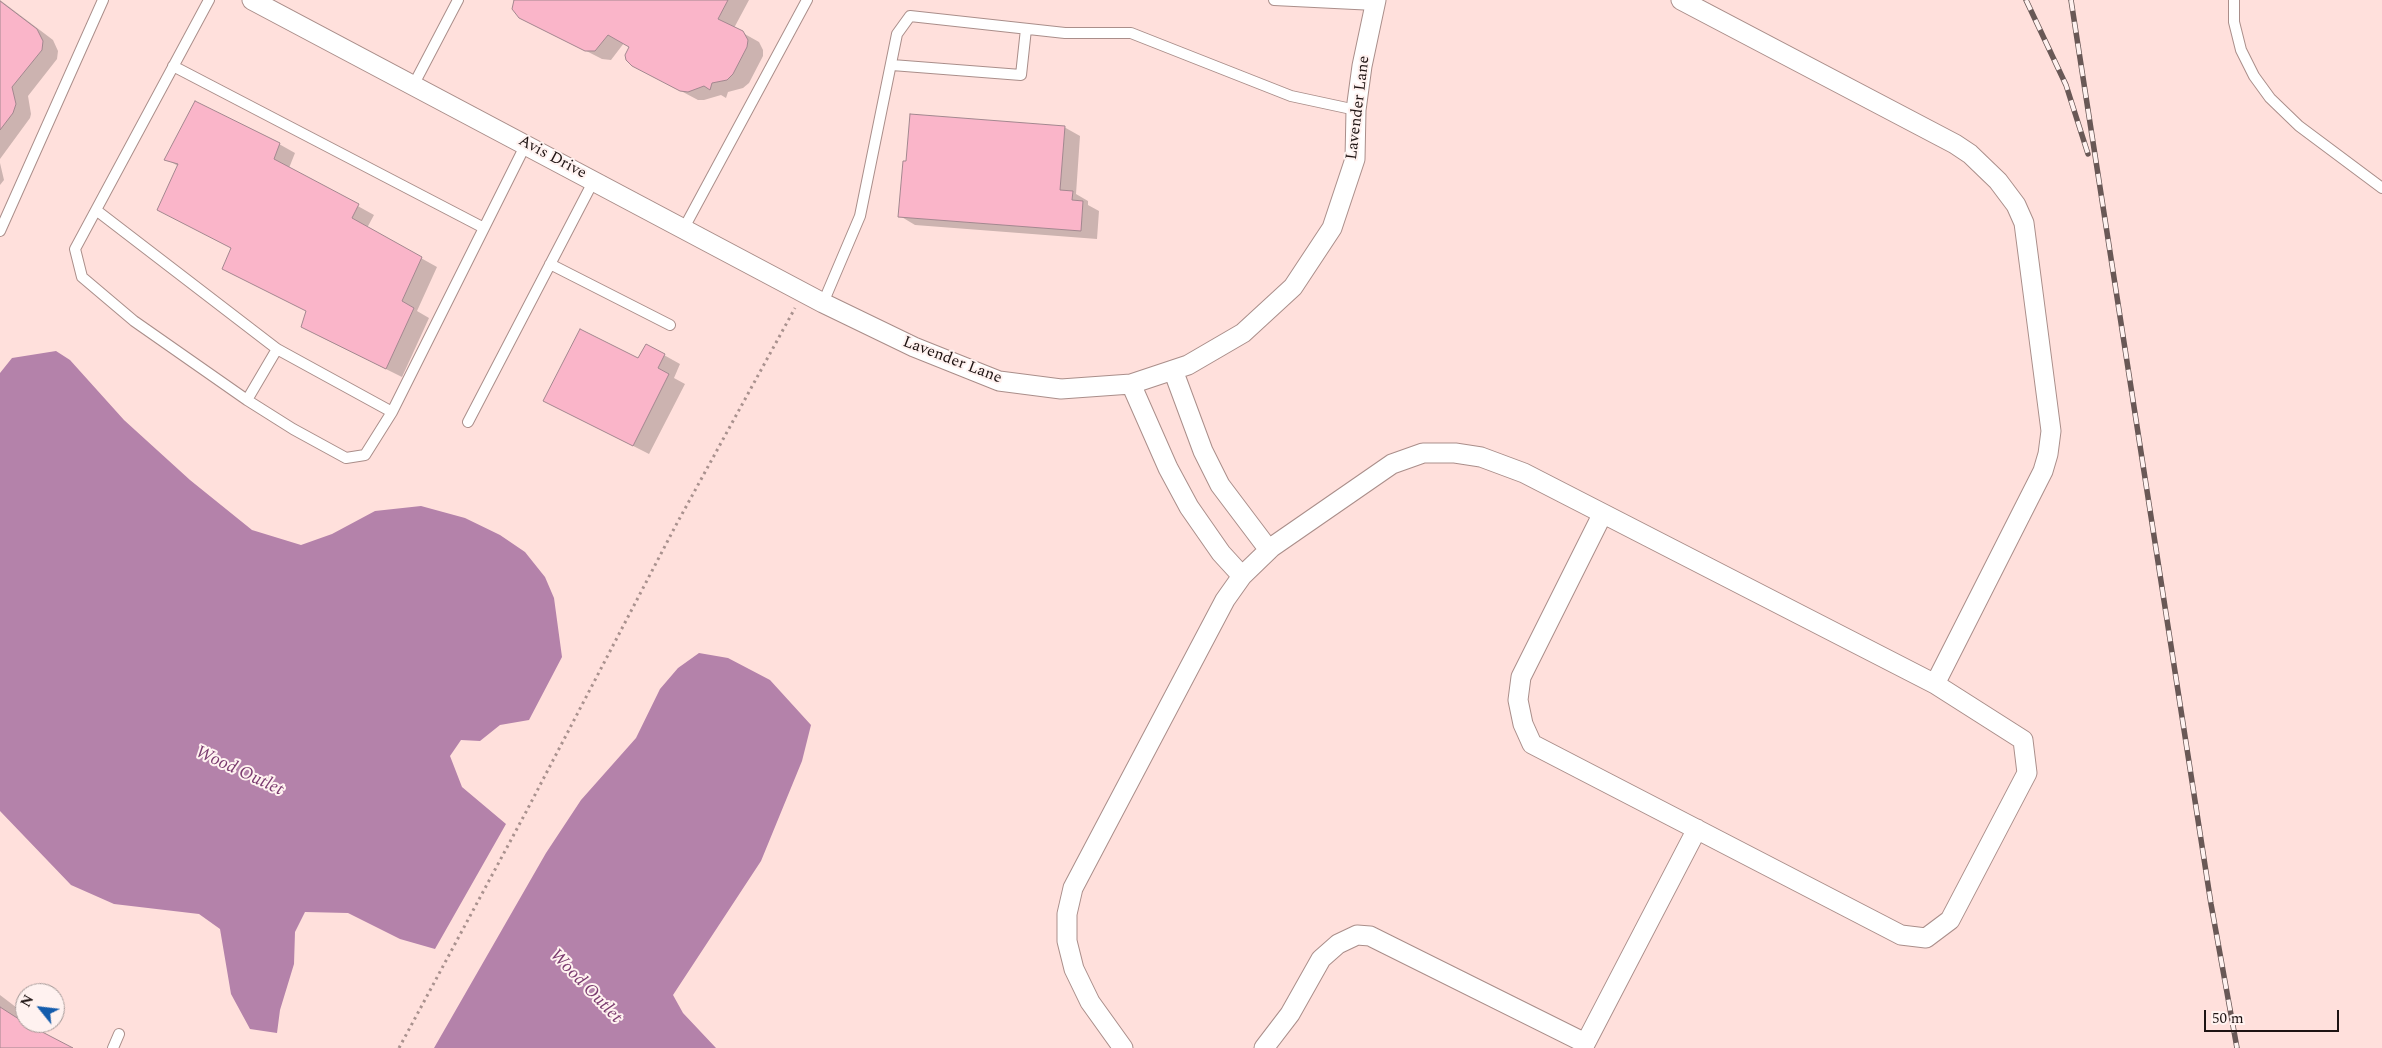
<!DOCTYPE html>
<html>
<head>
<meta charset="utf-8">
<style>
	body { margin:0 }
	#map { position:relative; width:2382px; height:1048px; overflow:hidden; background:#ffe0dc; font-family:Spectral,serif }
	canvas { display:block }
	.north { position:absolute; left:15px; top:983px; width:50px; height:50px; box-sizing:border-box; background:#fff2f0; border:1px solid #a59997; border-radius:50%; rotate:299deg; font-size:14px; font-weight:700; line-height:20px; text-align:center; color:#1e1312 }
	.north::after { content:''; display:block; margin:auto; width:18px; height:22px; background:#145cac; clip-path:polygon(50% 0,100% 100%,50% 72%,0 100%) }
	.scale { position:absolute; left:2204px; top:1010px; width:135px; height:22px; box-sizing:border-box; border:2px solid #1e1312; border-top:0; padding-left:6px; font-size:15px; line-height:18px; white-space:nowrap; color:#1e1312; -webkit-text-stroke:4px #fff2f0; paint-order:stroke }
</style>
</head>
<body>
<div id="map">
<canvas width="2382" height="1048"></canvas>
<div class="north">N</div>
<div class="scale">50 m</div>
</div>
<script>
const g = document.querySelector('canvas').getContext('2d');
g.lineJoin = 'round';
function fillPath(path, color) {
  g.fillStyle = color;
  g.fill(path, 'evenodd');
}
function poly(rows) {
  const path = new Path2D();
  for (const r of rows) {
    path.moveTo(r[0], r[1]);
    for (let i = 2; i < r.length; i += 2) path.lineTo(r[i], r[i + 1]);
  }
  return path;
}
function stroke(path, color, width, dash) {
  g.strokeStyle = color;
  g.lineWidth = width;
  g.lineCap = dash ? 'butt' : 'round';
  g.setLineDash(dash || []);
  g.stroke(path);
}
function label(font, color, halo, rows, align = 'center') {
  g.font = font + ' Spectral,serif';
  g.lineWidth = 4;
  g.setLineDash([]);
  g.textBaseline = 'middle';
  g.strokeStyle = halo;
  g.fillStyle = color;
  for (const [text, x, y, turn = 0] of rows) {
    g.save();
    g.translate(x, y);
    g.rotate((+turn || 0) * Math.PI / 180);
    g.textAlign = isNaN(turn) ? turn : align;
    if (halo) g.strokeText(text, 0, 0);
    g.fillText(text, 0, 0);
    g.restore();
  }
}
fillPath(poly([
	[56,351,70,360,124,420,190,480,252,530,301,545,332,534,375,511,421,506,465,518,500,535,525,552,545,577,554,598,562,657,529,720,500,725,480,741,461,740,450,756,462,787,506,824,435,949,400,939,348,913,305,912,295,932,294,964,280,1010,277,1033,250,1029,231,994,220,929,199,914,114,904,71,885,0,811,0,373,12,358],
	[699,653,728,658,770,680,811,725,802,761,761,861,673,995,683,1013,716,1048,434,1048,546,853,581,800,636,738,660,689,678,668]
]), '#b482aa');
fillPath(poly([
	[0,0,53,40,58,51,57,59,28,96,31,114,30,118,0,159],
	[515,0,749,0,734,28,759,42,763,50,763,56,749,83,743,88,728,92,726,98,721,95,704,100,698,100,649,74,631,47,624,43,611,60,602,59,520,17],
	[1064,127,1080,136,1076,194,1088,201,1088,205,1099,211,1097,239,915,225,900,216],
	[279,144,295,153,289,168,374,215,367,228,437,267,417,311,429,318,402,377,319,336,307,311,223,269,232,248,178,166,166,159],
	[0,163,4,180,0,185],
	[646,345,680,364,674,378,685,384,649,454,545,401,639,360],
	[0,995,21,1011,18,1019,70,1048,0,1048]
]), '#0003');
const building = poly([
	[514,0,728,0,718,19,743,31,748,40,747,47,733,74,727,80,712,83,710,90,704,86,688,92,680,91,632,66,626,60,625,55,629,47,608,35,595,51,585,51,519,18,512,9,514,0],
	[0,1,37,29,43,41,42,50,12,87,16,104,13,113,0,130,0,1],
	[195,101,280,143,274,159,359,204,352,218,422,257,402,301,414,308,386,369,301,327,306,311,222,269,231,248,157,210,178,164,164,160,195,101],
	[910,114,1065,126,1060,190,1073,191,1072,200,1083,201,1081,231,898,217,903,161,906,161,910,114],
	[580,329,638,358,646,344,665,354,658,368,669,374,633,446,543,401,580,329],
	[0,1007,25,1023,73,1048,0,1048,0,1007]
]);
fillPath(building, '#fab5c9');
stroke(building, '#a3878f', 1);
const lane = poly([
	[209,0,75,249,82,277,134,321,247,400,293,429,346,458,365,455,392,412,526,144],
	[1274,0,1375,5],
	[2234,0,2234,22,2241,50,2254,76,2270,98,2299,126,2382,188],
	[892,65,1021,75,1026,29],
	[173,66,484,228],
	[414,84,458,0],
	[96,210,277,349,392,412],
	[684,228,807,0],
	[0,231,103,0],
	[550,264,670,325],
	[823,303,860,216,897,34,910,16,1065,33,1131,33,1291,96,1356,110],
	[247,400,277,349],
	[468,422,594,180],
	[113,1048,119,1034]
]);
const street = poly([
	[252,0,823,303,914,347,999,381,1061,389,1131,384,1188,365,1243,333,1293,287,1332,228,1355,159,1356,110,1362,66,1376,0],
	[1681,0,1955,144,1970,154,1998,181,2016,205,2024,223,2051,431,2048,454,2043,471,1935,684],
	[1173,370,1203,451,1220,485,1269,550],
	[1131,384,1168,468,1189,507,1221,553,1242,576],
	[1123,1048,1090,1002,1074,969,1067,941,1067,914,1073,888,1083,869,1225,600,1242,576,1272,547,1392,464,1423,453,1455,453,1481,457,1524,473,1935,684,2023,740,2027,773,1950,920,1926,938,1901,935,1532,744,1523,724,1518,700,1521,677,1602,515],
	[1264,1048,1290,1014,1321,959,1338,944,1357,935,1370,936,1585,1043],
	[1583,1048,1697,829]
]);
stroke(lane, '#aa8e8a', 12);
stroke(street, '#aa8e8a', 21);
stroke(poly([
	[399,1048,526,812,676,525,795,308]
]), '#a9918e', 3, [2.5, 4]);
stroke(lane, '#fff', 10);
stroke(street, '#fff', 19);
const rail = poly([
	[2026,0,2066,85,2088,154],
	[2071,0,2211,904,2237,1048]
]);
stroke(rail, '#695856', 5.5);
stroke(rail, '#fff2f0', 4, [11]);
label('16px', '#1e1312', '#fff2f0', [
	["Lavender Lane",1359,108,-83],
	["Avis Drive",552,158,28],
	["Lavender Lane",952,361,21]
]);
label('italic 18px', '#7b3b70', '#fff2f0', [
	["Wood Outlet",239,772,25],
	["Wood Outlet",585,987,46]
]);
</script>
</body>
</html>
